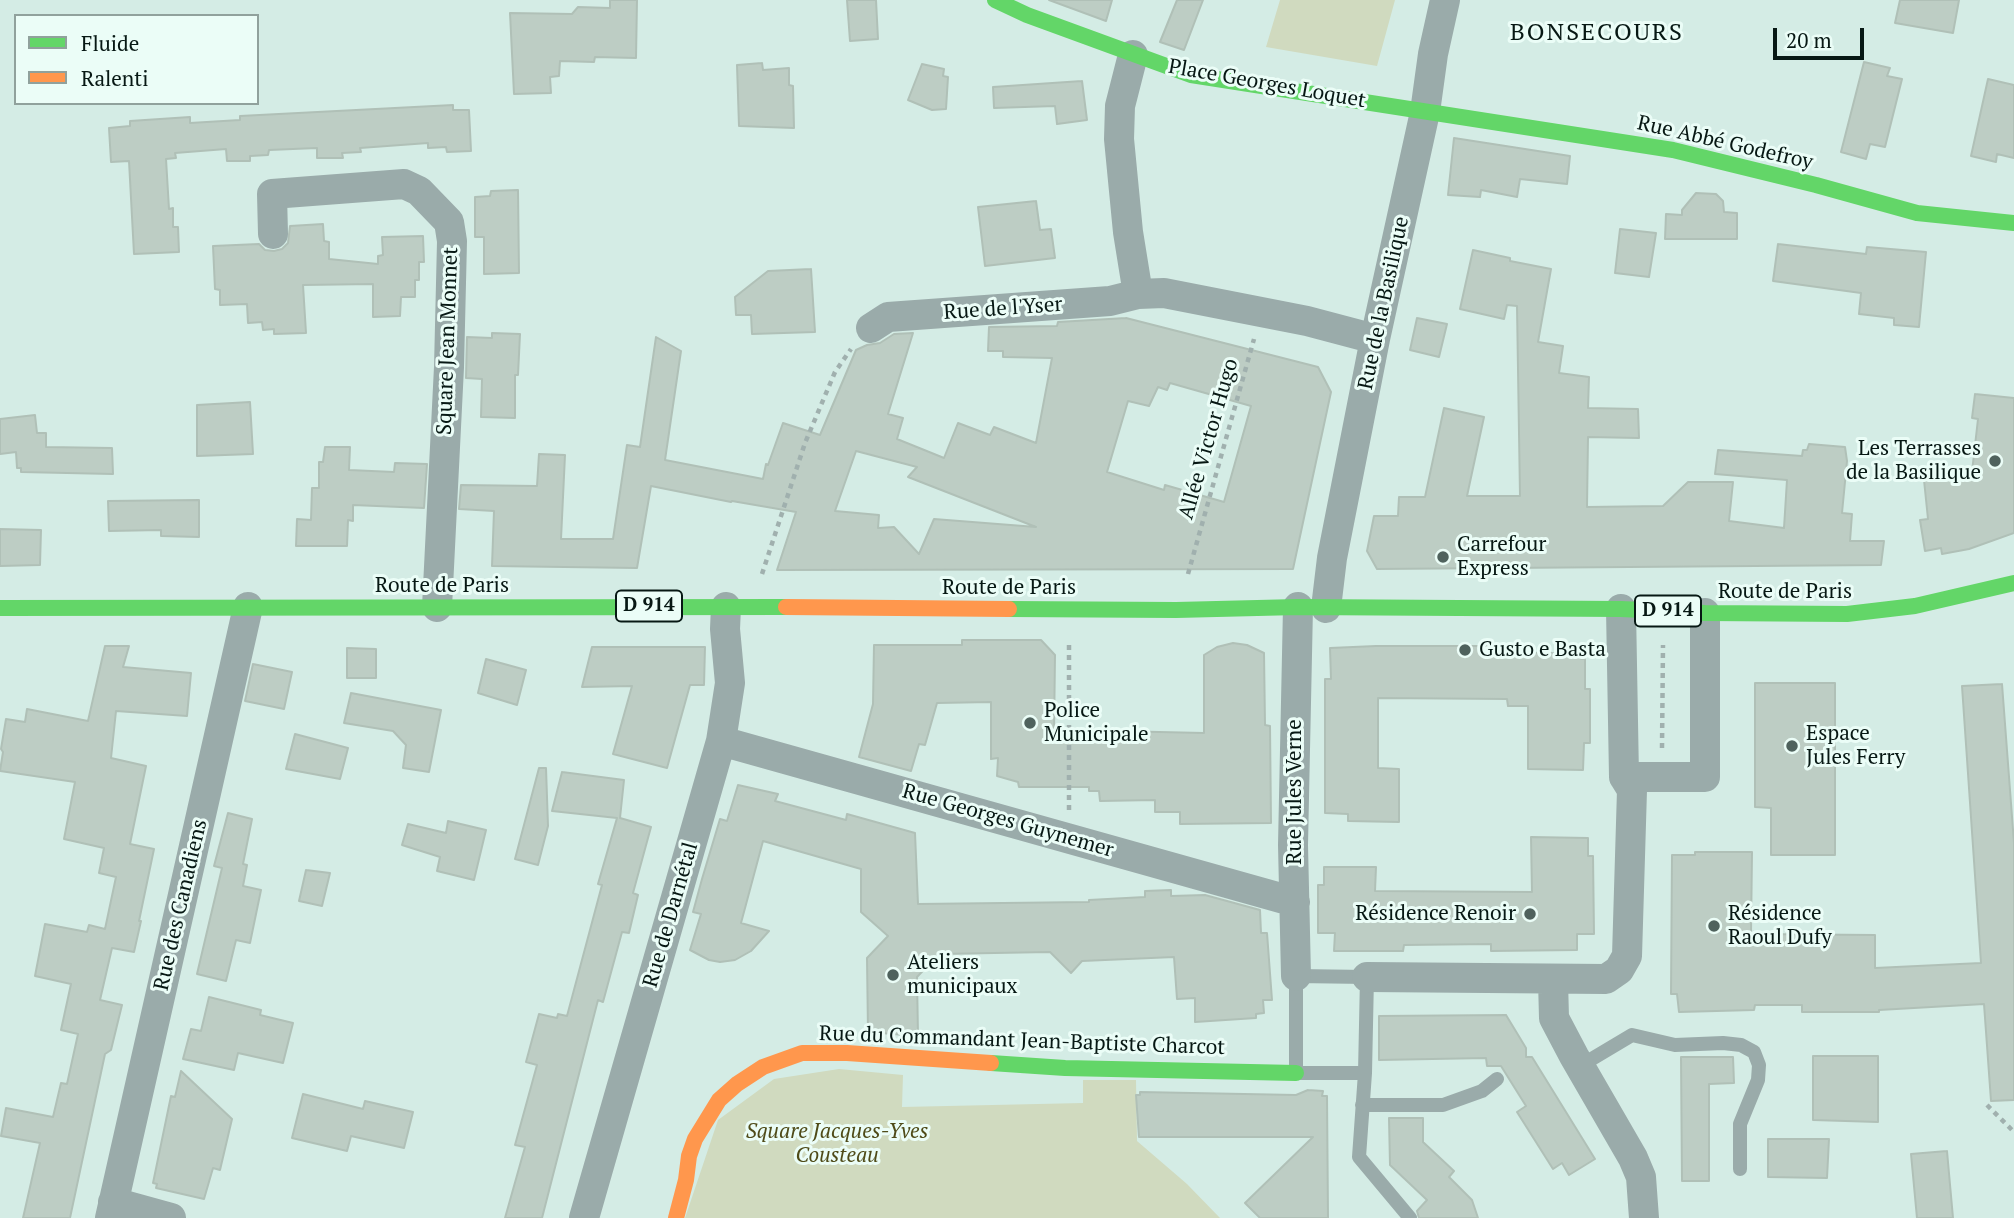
<!DOCTYPE html>
<html>
<head>
<meta charset="utf-8">
<style>
	body { margin:0 }
	#map { position:relative; width:2014px; height:1218px; overflow:hidden; background:#d4ece5; font-family:"PT Serif",serif }
	canvas { display:block }
	.legend { position:absolute; left:14px; top:14px; width:245px; height:91px; box-sizing:border-box; background:#ebfdf7; border:2px solid #90a19c; margin:0; padding:9px 12px; list-style:none; font-size:21px; color:#071814 }
	.legend li { display:flex; align-items:center; gap:14px; height:35px }
	.legend b { width:35px; border:2px solid #90a19c }
	.scale { position:absolute; left:1773px; top:28px; width:91px; height:32px; box-sizing:border-box; border:4px solid #071814; border-top:0; padding-left:9px; font-size:21px; line-height:24px; white-space:nowrap; color:#071814; -webkit-text-stroke:5px #ebfdf7; paint-order:stroke }
</style>
</head>
<body>
<div id="map">
<canvas width="2014" height="1218"></canvas>
<ul class="legend">
<li><b style="height:9px;background:#63d668"></b>Fluide</li>
<li><b style="height:9px;background:#ff974d"></b>Ralenti</li>
</ul>
<div class="scale">20 m</div>
</div>
<script>
const g = document.querySelector('canvas').getContext('2d');
g.lineJoin = 'round';
function fillPath(path, color) {
  g.fillStyle = color;
  g.fill(path, 'evenodd');
}
function poly(rows) {
  const path = new Path2D();
  for (const r of rows) {
    path.moveTo(r[0], r[1]);
    for (let i = 2; i < r.length; i += 2) path.lineTo(r[i], r[i + 1]);
  }
  return path;
}
function stroke(path, color, width, dash) {
  g.strokeStyle = color;
  g.lineWidth = width;
  g.lineCap = dash ? 'butt' : 'round';
  g.setLineDash(dash || []);
  g.stroke(path);
}
function label(font, color, halo, rows, align = 'center') {
  g.font = font + ' "PT Serif",serif';
  g.lineWidth = 6;
  g.setLineDash([]);
  g.textBaseline = 'middle';
  g.strokeStyle = halo;
  g.fillStyle = color;
  for (const [text, x, y, turn = 0] of rows) {
    g.save();
    g.translate(x, y);
    g.rotate((+turn || 0) * Math.PI / 180);
    g.textAlign = isNaN(turn) ? turn : align;
    if (halo) g.strokeText(text, 0, 0);
    g.fillText(text, 0, 0);
    g.restore();
  }
}
fillPath(poly([
	[1280,0,1395,0,1377,66,1266,47],
	[839,1069,903,1075,902,1107,1083,1103,1083,1080,1136,1080,1137,1141,1187,1184,1220,1218,685,1218,718,1120,774,1079]
]), '#d0dabf');
const building = poly([
	[610,0,637,0,636,58,595,57,594,62,560,61,559,76,550,77,551,93,514,94,510,13,572,14,578,7,610,8,610,0],
	[847,0,876,0,878,39,850,41,847,0],
	[1049,0,1112,0,1106,21,1049,0],
	[1177,0,1203,0,1184,50,1160,42,1177,0],
	[1900,0,1959,0,1953,33,1895,23,1900,0],
	[1864,62,1890,68,1887,76,1902,79,1885,147,1870,144,1866,159,1841,152,1864,62],
	[762,63,763,70,789,68,789,85,793,86,794,128,739,126,737,65,762,63],
	[922,64,944,69,943,76,948,77,946,109,932,110,908,100,922,64],
	[1988,79,2014,85,2014,158,1997,154,1996,162,1971,156,1988,79],
	[1082,81,1087,120,1057,124,1055,106,994,108,993,87,1082,81],
	[453,105,453,110,469,110,471,151,447,152,446,147,428,148,428,143,360,148,361,152,342,153,343,158,317,158,317,148,269,150,268,155,250,156,250,161,227,161,226,149,175,153,176,158,166,159,169,209,173,208,173,227,178,227,179,252,134,254,129,161,111,162,109,128,130,126,130,121,190,117,190,123,240,120,240,116,453,105],
	[1454,138,1570,156,1567,184,1520,179,1517,197,1481,190,1480,197,1448,195,1454,138],
	[518,190,519,273,484,274,484,237,475,237,475,197,490,196,491,191,518,190],
	[1696,193,1716,194,1723,201,1724,212,1737,213,1737,239,1665,239,1666,214,1682,215,1682,210,1696,193],
	[1036,201,1040,230,1051,229,1055,258,985,266,978,207,1036,201],
	[323,224,324,241,329,242,329,259,378,264,378,256,383,255,382,237,423,236,424,262,419,262,419,280,415,280,415,297,401,297,400,316,373,317,373,284,303,285,306,333,274,334,274,329,263,330,262,322,248,323,247,304,220,305,220,290,215,289,213,246,259,244,265,250,274,251,282,249,288,243,290,226,323,224],
	[1620,229,1656,233,1649,277,1615,273,1620,229],
	[1778,244,1866,254,1867,247,1926,252,1919,327,1894,325,1894,318,1859,314,1861,293,1773,281,1778,244],
	[1473,250,1510,258,1510,261,1551,269,1538,342,1563,346,1559,373,1589,377,1588,408,1638,409,1639,438,1588,437,1587,507,1663,506,1688,482,1733,482,1729,521,1784,528,1787,480,1715,474,1718,450,1802,456,1803,450,1807,450,1809,444,1845,447,1847,461,1842,513,1852,514,1850,541,1884,541,1881,565,1377,569,1367,551,1374,516,1398,516,1399,497,1425,497,1444,408,1484,417,1467,496,1520,496,1517,306,1507,305,1504,319,1460,309,1473,250],
	[811,269,815,332,752,334,751,315,736,315,735,297,768,271,811,269],
	[1126,318,1318,367,1331,392,1293,569,777,570,796,512,732,501,731,502,651,486,637,568,492,566,494,511,459,509,461,485,537,486,539,454,565,455,561,539,613,539,627,445,640,447,656,337,681,351,665,460,763,479,766,464,768,465,783,423,820,435,856,350,867,345,880,343,894,334,913,333,888,414,903,418,897,439,944,458,958,423,990,435,994,427,1036,443,1052,358,1003,357,1003,351,988,351,989,327,1057,326,1058,322,1126,318],
	[1170,383,1251,406,1224,502,1165,485,1164,490,1107,472,1128,401,1149,406,1158,387,1167,390,1170,383],
	[856,451,917,467,908,477,1036,527,934,519,919,554,894,527,878,528,879,515,835,511,856,451],
	[1417,318,1447,324,1439,357,1410,350,1417,318],
	[492,333,520,334,518,375,515,375,515,418,481,417,482,379,466,378,467,337,492,338,492,333],
	[1975,394,2014,398,2014,533,1969,549,1942,554,1941,548,1925,551,1920,520,1928,519,1924,480,1972,472,1978,419,1972,418,1975,394],
	[250,402,253,454,197,456,197,405,250,402],
	[35,415,37,433,46,433,46,447,112,448,113,474,21,472,21,468,17,468,16,452,0,454,0,419,35,415],
	[325,447,350,447,349,470,394,472,395,463,427,464,424,508,353,505,353,521,348,520,347,546,296,546,297,519,311,520,312,488,319,488,319,462,323,462,325,447],
	[199,500,199,537,161,536,161,530,109,531,108,501,199,500],
	[0,529,41,530,40,565,0,566,0,529],
	[962,640,1041,640,1055,655,1054,734,1114,733,1114,731,1204,733,1204,655,1217,647,1233,643,1247,645,1264,653,1265,725,1270,726,1271,823,1180,824,1180,812,1155,812,1155,800,1100,801,1099,791,1089,791,1089,787,1019,787,1018,782,997,776,998,758,991,759,991,702,937,703,925,745,919,744,911,771,859,757,873,704,874,645,962,645,962,640],
	[105,646,129,646,123,667,191,673,187,716,116,711,111,758,146,766,130,844,154,849,139,921,141,921,134,952,112,948,100,1000,122,1005,111,1050,105,1054,70,1218,23,1218,40,1143,1,1136,6,1108,53,1117,61,1083,67,1084,78,1034,61,1030,71,984,35,976,45,924,87,932,89,925,105,929,116,877,99,873,104,848,64,839,75,782,0,771,3,752,1,749,6,719,25,722,27,709,88,721,105,646],
	[1376,646,1510,646,1511,652,1580,654,1581,659,1585,659,1585,689,1590,689,1590,743,1584,743,1583,770,1528,769,1528,706,1508,706,1507,699,1378,698,1378,768,1399,769,1399,822,1348,821,1348,814,1325,813,1325,679,1331,679,1330,648,1376,646],
	[592,647,705,647,704,685,690,685,667,768,613,754,632,686,582,687,592,647],
	[347,648,376,649,376,678,347,678,347,648],
	[486,659,526,670,517,705,478,693,486,659],
	[253,664,292,672,284,709,245,701,253,664],
	[1755,683,1835,683,1835,855,1771,855,1771,808,1755,807,1755,683],
	[2002,684,2014,843,2014,1100,1991,1101,1984,1004,1879,1010,1879,1012,1802,1012,1802,1005,1755,1005,1754,1010,1679,1012,1677,994,1671,994,1672,855,1695,855,1695,852,1752,852,1751,934,1875,935,1875,968,1981,963,1962,686,2002,684],
	[351,693,441,710,429,772,403,768,406,745,393,731,344,723,351,693],
	[295,734,348,748,340,779,286,769,295,734],
	[539,768,546,768,548,826,538,865,515,859,539,768],
	[562,772,624,780,620,818,651,827,633,893,638,895,629,933,622,932,603,1002,598,1000,542,1218,505,1218,525,1147,515,1145,537,1065,526,1062,539,1014,557,1018,558,1014,567,1016,602,885,598,884,617,818,552,811,562,772],
	[738,785,778,794,775,801,846,820,847,814,915,833,918,904,1089,902,1089,900,1145,897,1145,891,1171,890,1171,896,1205,895,1260,910,1261,933,1267,933,1272,1000,1263,1000,1264,1013,1256,1014,1256,1018,1195,1022,1195,998,1177,999,1174,957,1082,961,1071,973,1050,952,939,954,917,977,918,1036,868,1032,867,958,888,936,861,912,861,869,763,841,741,923,769,931,751,951,735,960,720,962,709,960,690,950,701,914,693,912,702,879,720,819,727,821,738,785],
	[228,813,252,819,243,864,247,865,243,886,261,890,250,943,236,940,226,981,197,974,222,868,214,866,228,813],
	[448,821,486,830,474,880,437,871,440,857,402,845,408,824,446,833,448,821],
	[1531,837,1588,838,1588,856,1593,856,1594,934,1577,934,1577,950,1491,951,1491,944,1404,945,1403,951,1334,951,1335,933,1318,933,1318,885,1324,885,1324,867,1376,867,1375,891,1532,892,1531,837],
	[306,870,330,873,322,906,299,901,306,870],
	[209,997,261,1010,260,1015,293,1023,283,1063,238,1053,234,1070,183,1059,191,1029,201,1031,209,997],
	[1506,1015,1526,1048,1526,1057,1532,1057,1595,1159,1569,1175,1562,1163,1553,1169,1517,1112,1526,1106,1501,1066,1487,1066,1486,1058,1379,1060,1379,1016,1506,1015],
	[1813,1056,1878,1056,1878,1122,1813,1120,1813,1056],
	[1681,1057,1733,1057,1734,1083,1709,1084,1709,1181,1682,1181,1681,1057],
	[181,1071,232,1119,220,1170,213,1168,204,1199,156,1188,157,1184,153,1183,171,1096,175,1097,181,1071],
	[1308,1090,1323,1091,1322,1096,1327,1096,1328,1218,1260,1218,1245,1203,1313,1137,1139,1137,1136,1095,1140,1095,1140,1092,1296,1095,1308,1090],
	[303,1094,363,1109,365,1101,413,1112,404,1148,351,1136,347,1151,292,1138,303,1094],
	[1389,1118,1423,1118,1423,1142,1454,1171,1449,1177,1472,1200,1478,1218,1419,1218,1417,1211,1427,1200,1390,1165,1389,1118],
	[1768,1139,1829,1139,1827,1178,1768,1177,1768,1139],
	[1947,1151,1953,1218,1917,1218,1911,1154,1947,1151]
]);
fillPath(building, '#bdcdc4');
stroke(building, '#b0c0b7', 2);
stroke(poly([
	[762,574,805,443,835,372,851,349],
	[1188,574,1254,339],
	[1662,748,1663,645],
	[1069,810,1069,642],
	[1987,1105,2014,1132]
]), '#a0b0ae', 4.5, [5, 5]);
stroke(poly([
	[1580,1066,1632,1035,1675,1045,1723,1043,1741,1045,1754,1052,1759,1065,1758,1080,1740,1124,1740,1169],
	[1365,1073,1296,1073,1296,976,1367,977,1365,1073,1359,1157,1410,1218],
	[1362,1105,1443,1105,1482,1091,1497,1079]
]), '#9aabaa', 14);
stroke(poly([
	[1133,55,1120,106,1119,139,1128,232,1138,294,1164,293,1307,321,1375,339],
	[273,234,272,194,404,184,419,191,449,222,452,241,449,367,437,607],
	[871,328,888,317,1110,301,1138,294],
	[1326,608,1332,558,1375,339,1425,112,1433,54,1445,0],
	[1621,609,1624,777],
	[721,741,1295,902],
	[1624,777,1705,777,1705,613],
	[1296,976,1293,845,1298,607],
	[1367,977,1606,979,1619,970,1627,956,1632,790,1624,777],
	[1553,980,1554,1018,1574,1056,1633,1158,1641,1177,1644,1218],
	[113,1202,171,1218],
	[110,1218,248,607],
	[584,1218,721,741,730,683,725,629,726,607]
]), '#9aabaa', 30);
stroke(poly([
	[995,0,1027,15,1191,75,1673,150,1816,185,1917,213,2014,223],
	[0,608,786,607],
	[1009,609,1176,610,1298,607,1621,609,1705,613,1847,614,1915,606,2014,583],
	[991,1063,1065,1068,1296,1073]
]), '#63d668', 16);
stroke(poly([
	[786,607,1009,609],
	[676,1218,686,1180,689,1156,695,1139,719,1100,737,1084,763,1067,802,1053,847,1053,991,1063]
]), '#ff974d', 16);
for (const [x, y, r, color] of [
	[1995,461,7,"#4f625d"],
	[1443,557,7,"#4f625d"],
	[1465,650,7,"#4f625d"],
	[1030,723,7,"#4f625d"],
	[1792,746,7,"#4f625d"],
	[1530,914,7,"#4f625d"],
	[1714,926,7,"#4f625d"],
	[893,975,7,"#4f625d"]
]) {
  const dot = new Path2D();
  dot.arc(x, y, r, 0, 2 * Math.PI);
  g.fillStyle = color;
  g.fill(dot);
  stroke(dot, '#ebfdf7', 2.5);
}
for (const [x, y, w] of [
	[649,606,66],
	[1668,611,66]
]) {
  const box = new Path2D();
  box.roundRect(x - w / 2, y - 15.5, w, 31, 5);
  g.fillStyle = '#ebfdf7';
  g.fill(box);
  stroke(box, '#071814', 2);
}
label('bold 19px', '#071814', null, [
	["D 914",649,606],
	["D 914",1668,611]
]);
label('21px', '#071814', '#ebfdf7', [
	["Place Georges Loquet",1267,84,10],
	["Rue Abbé Godefroy",1725,143,13],
	["Rue de la Basilique",1384,303,-78],
	["Rue de l'Yser",1003,309,-4],
	["Square Jean Monnet",448,341,-88],
	["Allée Victor Hugo",1209,439,-74],
	["Route de Paris",442,586],
	["Route de Paris",1009,588],
	["Route de Paris",1785,592],
	["Rue Jules Verne",1295,792,-90],
	["Rue Georges Guynemer",1008,821,16],
	["Rue des Canadiens",181,905,-77],
	["Rue de Darnétal",671,915,-74],
	["Rue du Commandant Jean-Baptiste Charcot",1022,1041,2]
]);
label('21px', '#071814', '#ebfdf7', [
	["Les Terrasses",1981,449,"right"],
	["de la Basilique",1981,473,"right"],
	["Carrefour",1457,545],
	["Express",1457,569],
	["Gusto e Basta",1479,650],
	["Police",1044,711],
	["Municipale",1044,735],
	["Espace",1806,734],
	["Jules Ferry",1806,758],
	["Résidence Renoir",1516,914,"right"],
	["Résidence",1728,914],
	["Raoul Dufy",1728,938],
	["Ateliers",907,963],
	["municipaux",907,987]
], 'left');
label('italic 21px', '#4f4b18', '#ebfdf7', [
	["Square Jacques-Yves",837,1132],
	["Cousteau",837,1156]
]);
g.letterSpacing = '2px';
label('24px', '#071814', '#ebfdf7', [
	["BONSECOURS",1597,33]
]);
g.letterSpacing = '0px';
</script>
</body>
</html>
